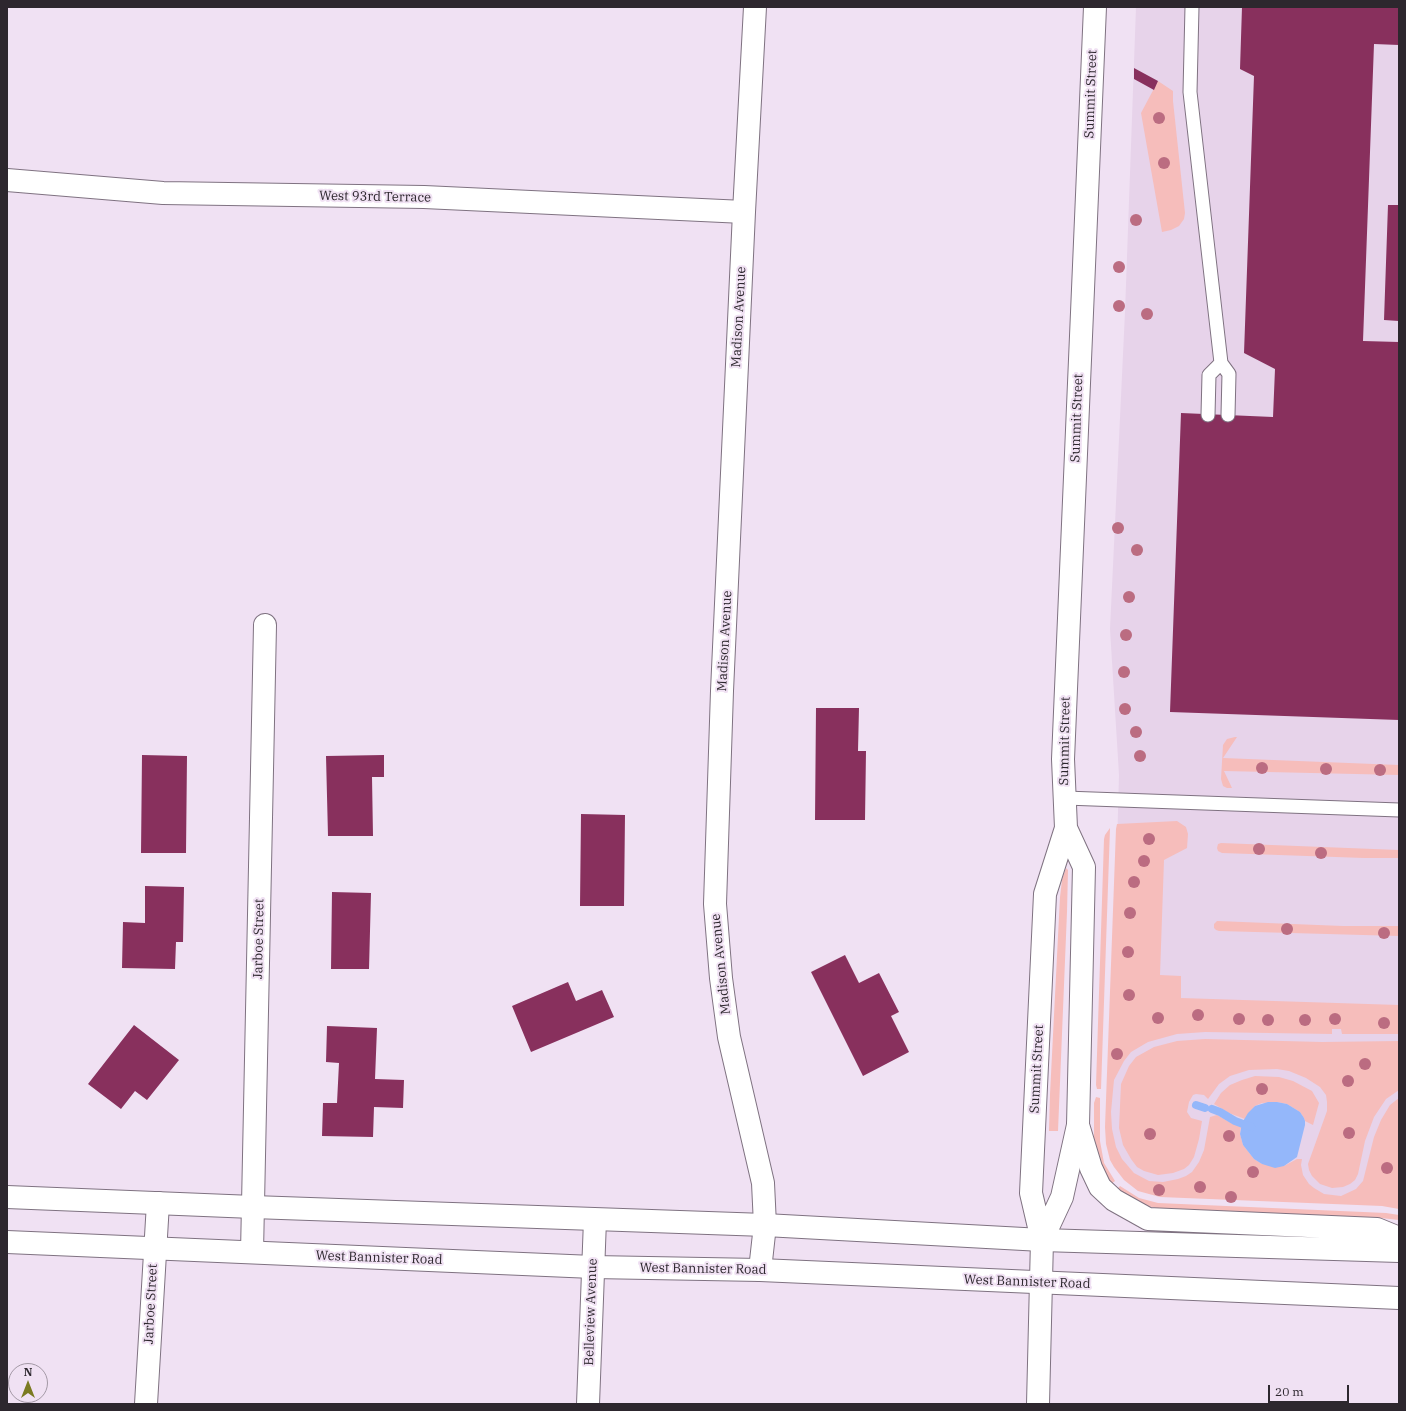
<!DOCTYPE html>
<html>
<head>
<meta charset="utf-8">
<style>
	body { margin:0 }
	#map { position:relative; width:1406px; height:1411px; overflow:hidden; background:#f0e1f3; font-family:"IBM Plex Serif",serif }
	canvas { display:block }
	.frame { position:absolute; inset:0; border:8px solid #2d272e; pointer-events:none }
	.north { position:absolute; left:8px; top:1363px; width:40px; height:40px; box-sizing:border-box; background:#f0e1f3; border:1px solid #a297a4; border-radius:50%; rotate:0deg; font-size:11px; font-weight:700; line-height:16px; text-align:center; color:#2d272e }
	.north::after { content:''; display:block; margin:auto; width:14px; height:18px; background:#7b7a21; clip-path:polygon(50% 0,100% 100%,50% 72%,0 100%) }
	.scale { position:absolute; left:1268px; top:1385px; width:81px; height:18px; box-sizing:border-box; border:2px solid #2d272e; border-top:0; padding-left:5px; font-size:12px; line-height:14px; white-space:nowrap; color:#2d272e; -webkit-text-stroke:3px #f0e1f3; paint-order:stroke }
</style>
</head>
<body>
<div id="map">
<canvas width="1406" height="1411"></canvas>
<div class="frame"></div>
<div class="north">N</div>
<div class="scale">20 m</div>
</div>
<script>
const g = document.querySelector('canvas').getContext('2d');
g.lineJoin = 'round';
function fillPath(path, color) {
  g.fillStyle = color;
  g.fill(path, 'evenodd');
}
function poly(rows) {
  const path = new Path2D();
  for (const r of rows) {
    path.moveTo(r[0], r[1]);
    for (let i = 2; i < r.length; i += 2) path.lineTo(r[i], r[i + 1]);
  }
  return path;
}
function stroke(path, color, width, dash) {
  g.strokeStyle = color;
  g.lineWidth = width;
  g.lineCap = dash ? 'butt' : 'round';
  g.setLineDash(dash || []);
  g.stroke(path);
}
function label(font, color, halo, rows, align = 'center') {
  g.font = font + ' "IBM Plex Serif",serif';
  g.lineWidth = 4;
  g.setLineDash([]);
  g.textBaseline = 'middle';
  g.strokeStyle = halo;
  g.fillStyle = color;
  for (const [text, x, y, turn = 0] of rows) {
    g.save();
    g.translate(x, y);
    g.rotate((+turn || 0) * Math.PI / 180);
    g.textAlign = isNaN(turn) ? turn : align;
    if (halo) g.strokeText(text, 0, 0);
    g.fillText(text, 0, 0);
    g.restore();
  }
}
fillPath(poly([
	[1136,7,1399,7,1399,1199,1333,1196,1149,1183,1136,1175,1128,1168,1120,1159,1109,1136,1119,775,1110,629,1125,312]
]), '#e7d3ea');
fillPath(poly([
	[1158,81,1173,91,1173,101,1185,213,1184,219,1179,226,1171,230,1162,232,1141,113],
	[1235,737,1237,737,1223,758,1399,765,1399,775,1224,771,1232,788,1227,788,1223,786,1221,779,1223,745,1227,739],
	[1177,821,1186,827,1188,834,1187,848,1164,860,1160,975,1181,976,1181,998,1399,1005,1399,1034,1342,1034,1341,1029,1332,1029,1332,1034,1205,1032,1177,1034,1148,1042,1131,1052,1124,1061,1114,1080,1111,1112,1112,1129,1116,1147,1122,1159,1134,1173,1149,1181,1163,1182,1178,1179,1186,1176,1192,1172,1199,1162,1204,1150,1210,1117,1217,1115,1231,1123,1241,1127,1240,1134,1243,1145,1254,1159,1262,1164,1284,1166,1297,1159,1302,1159,1301,1165,1303,1175,1309,1184,1314,1188,1324,1194,1341,1196,1356,1189,1363,1181,1374,1137,1381,1120,1390,1105,1399,1098,1399,1209,1382,1206,1160,1197,1138,1191,1124,1180,1114,1167,1110,1160,1106,1144,1105,1127,1116,829,1117,824],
	[1110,828,1101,1089,1097,1089,1096,1085,1104,839,1105,835],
	[1221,843,1399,850,1399,858,1364,858,1222,853,1218,851,1217,848,1218,844],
	[1066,868,1068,870,1067,912,1058,1131,1049,1131,1050,1094,1060,897,1062,880],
	[1217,921,1343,926,1399,926,1399,936,1219,931,1216,930,1214,928,1214,924],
	[1205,1039,1322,1042,1399,1041,1399,1090,1386,1099,1374,1117,1365,1141,1358,1174,1355,1180,1350,1184,1343,1187,1332,1188,1320,1184,1312,1176,1309,1170,1308,1164,1327,1111,1327,1102,1326,1095,1320,1087,1306,1078,1289,1071,1277,1069,1249,1070,1230,1076,1219,1084,1208,1099,1204,1095,1196,1094,1193,1095,1189,1102,1187,1112,1191,1118,1202,1121,1199,1139,1194,1157,1189,1165,1184,1169,1173,1173,1158,1175,1144,1171,1137,1167,1131,1159,1123,1145,1119,1128,1121,1084,1129,1066,1136,1057,1154,1047,1177,1041],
	[1255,1076,1279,1077,1293,1081,1312,1091,1319,1103,1313,1125,1305,1121,1304,1118,1300,1112,1287,1104,1277,1102,1262,1103,1255,1106,1245,1119,1229,1113,1214,1104,1221,1093,1230,1085,1242,1080],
	[1096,1097,1100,1098,1100,1141,1104,1163,1115,1181,1111,1184,1105,1176,1094,1142,1094,1103],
	[1120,1186,1139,1198,1158,1203,1386,1213,1399,1215,1399,1220,1381,1218,1157,1208,1142,1205,1117,1189]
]), '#f6bdbb');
fillPath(poly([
	[1268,1102,1277,1102,1287,1104,1300,1112,1304,1118,1305,1121,1305,1125,1297,1157,1284,1166,1275,1168,1262,1164,1254,1159,1243,1145,1240,1134,1242,1123,1248,1113,1255,1106]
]), '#94b7fa');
stroke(poly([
	[1196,1105,1205,1108],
	[1212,1109,1220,1112,1235,1121,1251,1127]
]), '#94b7fa', 8);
fillPath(poly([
	[1242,7,1399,7,1399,45,1374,44,1363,341,1399,342,1399,720,1170,712,1181,413,1273,417,1275,369,1244,353,1254,76,1240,69],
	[1134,68,1158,81,1154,90,1134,79],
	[1388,205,1399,205,1399,321,1384,320],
	[816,708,859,708,858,751,866,751,865,820,815,820],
	[142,755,187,756,186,853,141,853],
	[384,755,384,777,372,777,373,836,328,836,326,756],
	[581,814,625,815,624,906,580,906],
	[145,886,184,887,183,942,176,942,175,969,122,968,123,922,145,923],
	[332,892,371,893,369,969,331,969],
	[845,955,859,983,879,973,899,1012,891,1016,909,1052,863,1076,811,972],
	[568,982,576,1001,602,990,614,1017,531,1052,512,1006],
	[134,1025,179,1060,147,1100,135,1091,121,1109,88,1084],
	[327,1026,377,1028,375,1079,404,1080,403,1108,374,1107,373,1137,322,1136,323,1103,337,1103,339,1063,326,1062]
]), '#88305d');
const service = poly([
	[1192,7,1190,92,1221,363,1229,374,1228,415],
	[1208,415,1209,375,1221,363],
	[1065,798,1399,810]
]);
const minor = poly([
	[755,7,744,212,722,691,715,904,721,978,729,1037,763,1183,765,1225,760,1270],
	[7,180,163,193,424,197,744,212],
	[1042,1240,1031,1193,1045,894,1066,828,1063,759,1095,7],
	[252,1252,265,625],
	[146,1404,158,1203],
	[588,1404,595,1220],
	[1038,1404,1042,1240,1062,1197,1078,1125,1084,867,1066,828]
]);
const primary = poly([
	[1078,1125,1091,1168,1100,1187,1114,1200,1148,1219,1377,1229,1399,1238],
	[7,1197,253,1207,765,1225,1042,1240,1399,1251],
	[7,1242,593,1267,760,1270,1399,1298]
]);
stroke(service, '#7f7281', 15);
stroke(minor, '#7f7281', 24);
stroke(primary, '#7f7281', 24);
stroke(service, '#fff', 13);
stroke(minor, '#fff', 22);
stroke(primary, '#fff', 22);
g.fillStyle = '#bb6c81';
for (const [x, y] of [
	[1159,118],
	[1164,163],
	[1136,220],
	[1119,267],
	[1119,306],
	[1147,314],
	[1118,528],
	[1137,550],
	[1129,597],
	[1126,635],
	[1124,672],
	[1125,709],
	[1136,732],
	[1140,756],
	[1262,768],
	[1326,769],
	[1380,770],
	[1149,839],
	[1259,849],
	[1321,853],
	[1144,861],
	[1134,882],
	[1130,913],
	[1287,929],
	[1384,933],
	[1128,952],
	[1129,995],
	[1198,1015],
	[1158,1018],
	[1239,1019],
	[1335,1019],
	[1268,1020],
	[1305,1020],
	[1384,1023],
	[1117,1054],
	[1365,1064],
	[1348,1081],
	[1262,1089],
	[1349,1133],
	[1150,1134],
	[1229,1136],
	[1387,1168],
	[1253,1172],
	[1200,1187],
	[1159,1190],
	[1231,1197]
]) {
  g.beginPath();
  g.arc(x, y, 6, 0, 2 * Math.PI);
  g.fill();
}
label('13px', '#2d272e', '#f0e1f3', [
	["Summit Street",1091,94,-88],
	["West 93rd Terrace",375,197,1],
	["Madison Avenue",739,317,-87],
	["Summit Street",1077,418,-88],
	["Madison Avenue",725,641,-87],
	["Summit Street",1065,741,-89],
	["Jarboe Street",259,939,-89],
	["Madison Avenue",721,964,-96],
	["Summit Street",1037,1069,-87],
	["West Bannister Road",379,1258,2],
	["West Bannister Road",703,1269,1],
	["West Bannister Road",1027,1282,2],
	["Jarboe Street",151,1304,-87],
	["Belleview Avenue",591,1312,-88]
]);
</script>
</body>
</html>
